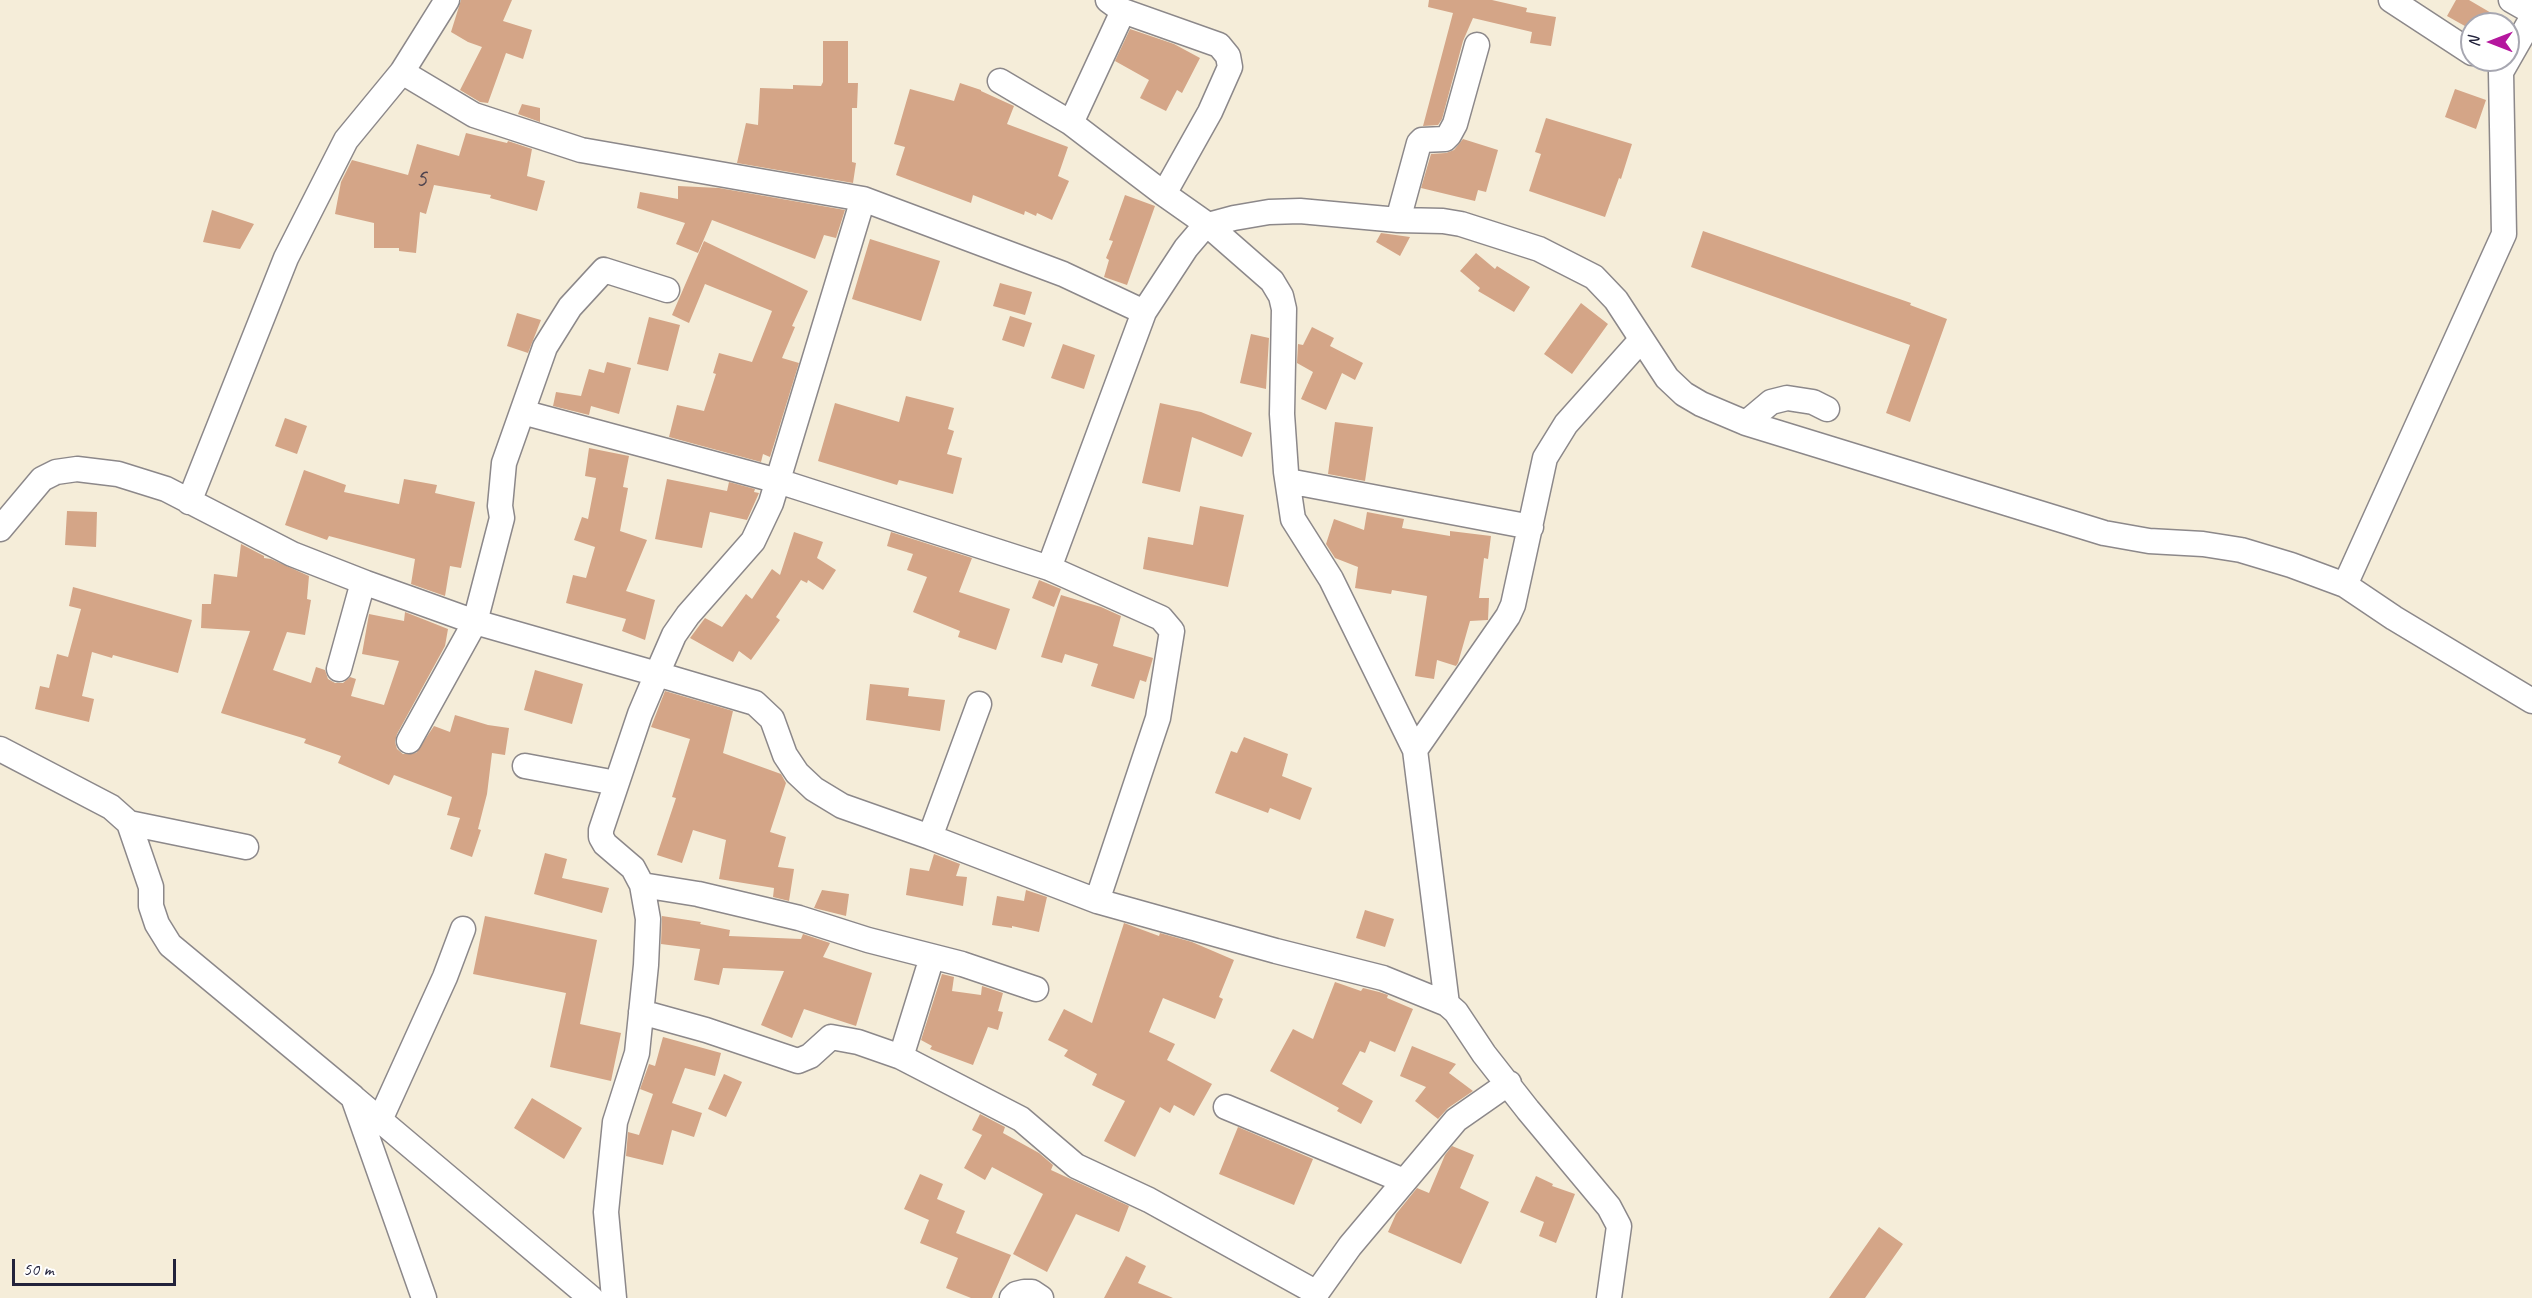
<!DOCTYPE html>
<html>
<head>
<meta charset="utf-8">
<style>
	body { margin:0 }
	#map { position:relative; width:2532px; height:1298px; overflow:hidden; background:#f5edd9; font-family:Caveat,sans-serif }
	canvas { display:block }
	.north { position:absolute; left:2460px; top:12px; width:60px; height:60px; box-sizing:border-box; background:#fff; border:2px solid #a7a7b1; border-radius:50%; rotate:270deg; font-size:16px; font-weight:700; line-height:24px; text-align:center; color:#22223b }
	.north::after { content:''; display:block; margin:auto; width:21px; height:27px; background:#b5179e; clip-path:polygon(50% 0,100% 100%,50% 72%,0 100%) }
	.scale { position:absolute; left:12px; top:1259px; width:164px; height:27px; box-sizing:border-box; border:3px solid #22223b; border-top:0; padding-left:8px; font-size:18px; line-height:21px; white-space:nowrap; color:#22223b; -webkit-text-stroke:4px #fff; paint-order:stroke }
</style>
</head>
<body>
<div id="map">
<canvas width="2532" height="1298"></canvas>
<div class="north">N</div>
<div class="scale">50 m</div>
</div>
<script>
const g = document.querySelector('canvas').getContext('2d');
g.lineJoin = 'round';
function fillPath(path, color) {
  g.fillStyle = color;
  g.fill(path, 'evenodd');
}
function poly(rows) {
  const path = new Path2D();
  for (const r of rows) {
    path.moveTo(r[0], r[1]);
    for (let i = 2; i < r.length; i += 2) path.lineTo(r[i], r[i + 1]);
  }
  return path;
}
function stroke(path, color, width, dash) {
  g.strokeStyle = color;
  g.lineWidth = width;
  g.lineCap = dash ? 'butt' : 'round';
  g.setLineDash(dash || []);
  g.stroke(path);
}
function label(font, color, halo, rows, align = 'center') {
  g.font = font + ' Caveat,sans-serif';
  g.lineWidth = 6;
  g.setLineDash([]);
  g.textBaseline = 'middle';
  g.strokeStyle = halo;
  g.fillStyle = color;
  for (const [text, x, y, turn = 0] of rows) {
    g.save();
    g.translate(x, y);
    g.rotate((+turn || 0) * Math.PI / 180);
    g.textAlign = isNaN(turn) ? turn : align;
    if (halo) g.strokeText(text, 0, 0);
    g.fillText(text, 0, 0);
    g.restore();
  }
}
fillPath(poly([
	[461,0,512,0,503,21,532,30,523,59,506,53,488,103,480,102,460,90,482,47,468,42,451,32],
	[1429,0,1492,0,1527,8,1526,12,1556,17,1551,46,1530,43,1532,32,1473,18,1463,41,1442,119,1438,125,1423,126,1453,13,1428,7],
	[2456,0,2469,0,2510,24,2472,24,2472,30,2447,16],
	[1130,29,1174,44,1200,58,1182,93,1177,90,1166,111,1140,98,1149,80,1115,61],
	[823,41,848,41,848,83,858,83,857,108,852,108,852,162,856,163,853,183,737,163,746,123,758,125,760,88,793,89,793,85,821,86,823,82],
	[960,83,981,90,981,91,1014,106,1007,124,1068,147,1058,176,1069,181,1052,220,1037,213,1036,216,1025,211,1024,215,973,195,971,203,896,175,905,147,894,144,910,89,954,101],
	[2455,89,2486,100,2476,129,2445,117],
	[522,104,540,108,540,122,518,114],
	[1546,118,1632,144,1621,179,1619,178,1605,217,1529,191,1541,154,1535,152],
	[466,133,507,143,508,141,532,149,527,176,545,181,537,211,490,198,491,195,434,185,426,214,420,212,416,253,399,251,399,248,374,248,374,223,335,214,341,182,352,160,408,175,417,144,459,156],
	[1463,139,1498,150,1486,192,1478,190,1475,201,1421,188,1431,154,1446,153,1454,150],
	[678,186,719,188,845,210,836,238,824,235,815,259,712,220,698,253,676,244,685,223,637,208,640,192,678,199],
	[1125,195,1155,206,1127,285,1104,277,1109,260,1106,258,1113,241,1109,240],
	[212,210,254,224,240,249,203,242],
	[1703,231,1911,303,1910,305,1947,319,1910,422,1886,413,1910,345,1691,267],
	[1381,233,1410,237,1400,256,1376,242],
	[870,239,940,261,921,321,852,299],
	[704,241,808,291,792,326,795,327,782,358,799,363,770,457,763,454,761,462,669,437,677,405,704,411,716,374,713,373,719,353,752,362,772,311,705,284,689,323,672,315],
	[1476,253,1495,269,1497,266,1530,287,1514,312,1478,291,1480,288,1460,271],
	[1000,283,1032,292,1025,315,993,306],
	[1581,303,1608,324,1572,374,1544,354],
	[517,313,541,320,528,353,507,346],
	[1010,316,1032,323,1024,347,1002,340],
	[649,317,680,325,668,371,637,364],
	[1312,327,1334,338,1330,346,1363,363,1355,380,1342,373,1326,410,1301,399,1313,372,1297,363,1298,344,1303,345],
	[1251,334,1269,338,1266,389,1240,383],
	[1063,344,1095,355,1084,389,1051,378],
	[607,362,631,368,619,414,591,406,589,415,553,406,556,392,581,396,589,369,604,373],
	[906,396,954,408,948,429,954,431,947,454,962,458,953,494,899,480,897,485,818,461,835,403,899,422],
	[1160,403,1201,412,1252,433,1242,457,1192,437,1180,492,1142,483],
	[285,418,307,426,297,454,275,446],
	[1335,422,1373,427,1365,481,1328,474],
	[589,448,629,456,623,487,628,488,620,531,647,540,626,591,655,600,645,640,622,631,626,619,566,603,573,575,586,578,595,547,574,540,582,517,588,519,596,478,585,476],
	[304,470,346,485,344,492,399,504,404,479,437,485,435,493,475,502,461,568,450,566,445,596,411,584,415,559,329,536,327,540,285,525],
	[667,479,727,491,729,482,755,489,754,492,759,493,747,520,710,512,702,548,655,539],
	[1200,506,1244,515,1228,587,1143,569,1148,537,1193,545],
	[67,511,97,512,96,547,65,545],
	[1367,512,1404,519,1402,528,1450,536,1450,531,1491,536,1488,559,1484,558,1479,598,1489,598,1488,620,1470,621,1458,663,1456,666,1437,660,1434,679,1415,676,1427,596,1392,590,1391,594,1355,588,1358,567,1335,558,1326,544,1334,519,1364,530],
	[794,532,823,542,817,558,836,570,823,590,808,580,807,583,801,580,776,617,780,620,751,660,739,651,733,662,690,638,705,618,722,627,746,594,752,599,772,569,780,575],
	[891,532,972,558,959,592,1010,609,996,650,958,637,960,631,913,612,927,577,907,570,913,554,887,546],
	[241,544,264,556,264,558,271,559,309,576,307,599,311,600,305,635,287,632,273,670,311,683,316,667,325,670,328,679,335,683,343,683,350,677,356,679,351,696,384,705,399,661,362,654,369,614,404,621,405,612,448,629,445,646,397,734,395,742,397,749,403,754,416,753,434,726,450,732,455,715,488,725,509,728,505,755,492,753,487,794,478,829,481,830,472,857,450,849,460,818,447,815,452,797,394,775,389,785,338,763,341,756,304,743,306,739,221,713,250,631,201,628,202,604,211,604,214,574,237,577],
	[1039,580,1061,589,1054,607,1032,598],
	[73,587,192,620,178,673,113,655,112,658,92,652,82,696,94,699,89,722,35,709,40,686,49,688,57,654,68,657,81,609,69,606],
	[1061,595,1101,607,1121,616,1113,646,1153,658,1146,682,1140,680,1134,699,1091,686,1098,664,1065,654,1062,663,1041,657],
	[535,670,583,684,572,724,524,710],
	[870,684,909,688,908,696,945,700,940,731,866,720],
	[665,691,733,711,723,753,781,774,786,783,770,832,786,837,778,867,794,869,789,901,773,897,774,888,719,879,726,840,693,830,682,863,657,855,676,798,672,797,690,739,651,727],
	[1244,737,1288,754,1282,776,1312,788,1300,820,1270,808,1268,813,1215,793,1231,751,1237,753],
	[545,853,567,859,562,878,609,888,602,913,534,894],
	[934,854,960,864,956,876,967,877,963,906,906,895,910,868,929,871],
	[822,890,849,894,846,916,814,908],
	[1026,890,1047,897,1039,932,1012,926,1012,928,992,925,997,896,1024,901],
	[1365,910,1394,919,1385,947,1356,938],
	[485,916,597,940,580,1024,621,1033,611,1081,550,1067,566,993,473,974],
	[662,916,701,922,700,924,730,930,729,936,801,939,803,934,830,943,823,957,872,973,856,1026,804,1009,792,1038,761,1025,784,971,723,968,719,985,694,980,700,949,661,944],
	[1124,923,1159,936,1160,933,1192,942,1234,960,1219,997,1223,999,1215,1019,1163,998,1149,1032,1175,1044,1167,1060,1212,1084,1194,1116,1174,1105,1170,1113,1160,1107,1135,1157,1104,1141,1125,1101,1092,1085,1097,1074,1064,1056,1068,1050,1048,1040,1064,1009,1092,1023],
	[942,974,954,977,952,991,981,995,982,986,1003,993,998,1011,1003,1012,998,1030,988,1027,973,1065,930,1049,932,1046,921,1040],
	[1335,982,1361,991,1363,988,1379,992,1388,995,1387,998,1413,1009,1395,1052,1370,1041,1365,1053,1360,1051,1342,1084,1373,1101,1361,1124,1337,1111,1339,1108,1270,1071,1293,1029,1313,1039],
	[663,1037,721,1053,715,1076,685,1068,672,1103,702,1113,694,1137,672,1130,663,1165,626,1156,628,1132,639,1135,653,1094,640,1089,649,1064,655,1066],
	[1412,1046,1456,1064,1449,1073,1473,1091,1448,1108,1438,1119,1415,1101,1426,1087,1400,1076],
	[724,1074,742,1082,726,1117,708,1109],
	[532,1098,582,1128,564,1159,514,1128],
	[980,1114,1005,1127,1003,1133,1039,1153,1053,1165,1051,1170,1129,1206,1119,1232,1076,1214,1047,1272,1013,1254,1043,1194,992,1167,985,1180,964,1168,982,1135,972,1130],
	[1238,1127,1313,1159,1294,1205,1219,1174],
	[1452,1146,1474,1155,1460,1188,1489,1202,1461,1264,1388,1232,1396,1214,1417,1188,1429,1193,1445,1155],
	[920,1174,943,1184,937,1199,965,1211,956,1233,1011,1255,992,1298,971,1298,946,1288,958,1258,920,1243,929,1220,904,1209],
	[1536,1176,1553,1184,1552,1186,1575,1194,1556,1243,1539,1236,1544,1222,1520,1212],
	[1879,1227,1903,1244,1865,1298,1829,1298],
	[1126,1256,1146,1266,1138,1283,1173,1298,1104,1298]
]), '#d4a587');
const minor = poly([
	[1108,0,1123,11,1219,45,1228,56,1230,67,1210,112,1164,194],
	[2391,0,2472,53],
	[2511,0,2532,12],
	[402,72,474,115,581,150,863,199,1063,274,1144,312],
	[1000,81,1071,123,1164,194,1208,225,1272,281,1281,296,1284,309,1282,414,1286,472,1293,519,1331,579,1415,750,1447,1004],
	[1071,123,1123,11],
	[1398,220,1419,143,1422,140,1445,139,1449,135,1455,124,1477,45],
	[522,412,778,481,1049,568,1161,618,1172,631,1158,718,1097,901],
	[1746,423,1771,402,1787,398,1813,402,1827,409],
	[1288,481,1531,527],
	[189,502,286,258,346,140,402,72,447,0],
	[0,529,42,479,56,472,77,469,118,474,166,489,292,554,366,583,475,622,657,674,674,635,688,615,753,541,771,503,863,199],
	[1049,568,1144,312,1186,248,1203,228,1208,225,1234,218,1269,212,1300,211,1398,220,1443,221,1461,224,1539,249,1594,277,1616,300,1667,378,1684,394,1701,404,1746,423,2104,533,2149,541,2203,544,2241,550,2291,565,2345,585,2394,618,2532,701],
	[2345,585,2504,234,2501,72,2532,18],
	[339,669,363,582],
	[409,741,475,622,502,518,500,506,504,463,545,347,570,307,604,270,667,290],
	[0,749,111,807,129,823,151,887,151,906,157,924,170,945,353,1097,424,1298],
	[1415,750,1508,616,1513,605,1545,458,1566,424,1641,340],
	[525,766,616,783],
	[129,823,246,847],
	[930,837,979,704],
	[642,885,698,894,799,918,868,940,962,964,1036,989],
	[641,1012,706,1030,798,1061,810,1056,831,1037,858,1042,901,1057,1021,1119,1076,1166,1149,1200,1317,1293],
	[901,1057,932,957],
	[355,1099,591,1298],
	[1226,1107,1404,1181],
	[380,1120,445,977,463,929],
	[614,1298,606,1212,615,1122,637,1053,646,965,648,919,642,885,633,868,605,844,601,837,601,830,640,714,657,674,755,703,772,719,785,755,797,773,814,789,842,806,930,837,1097,901,1276,951,1383,978,1447,1004,1456,1012,1484,1054,1528,1110,1609,1207,1619,1226,1609,1298],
	[1012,1298,1016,1294,1024,1292,1032,1292,1041,1298],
	[1313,1298,1350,1246,1456,1120,1509,1083]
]);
stroke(minor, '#8c888a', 27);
stroke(minor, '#fff', 24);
label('26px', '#4e434e', null, [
	["5",421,179]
]);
</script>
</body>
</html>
